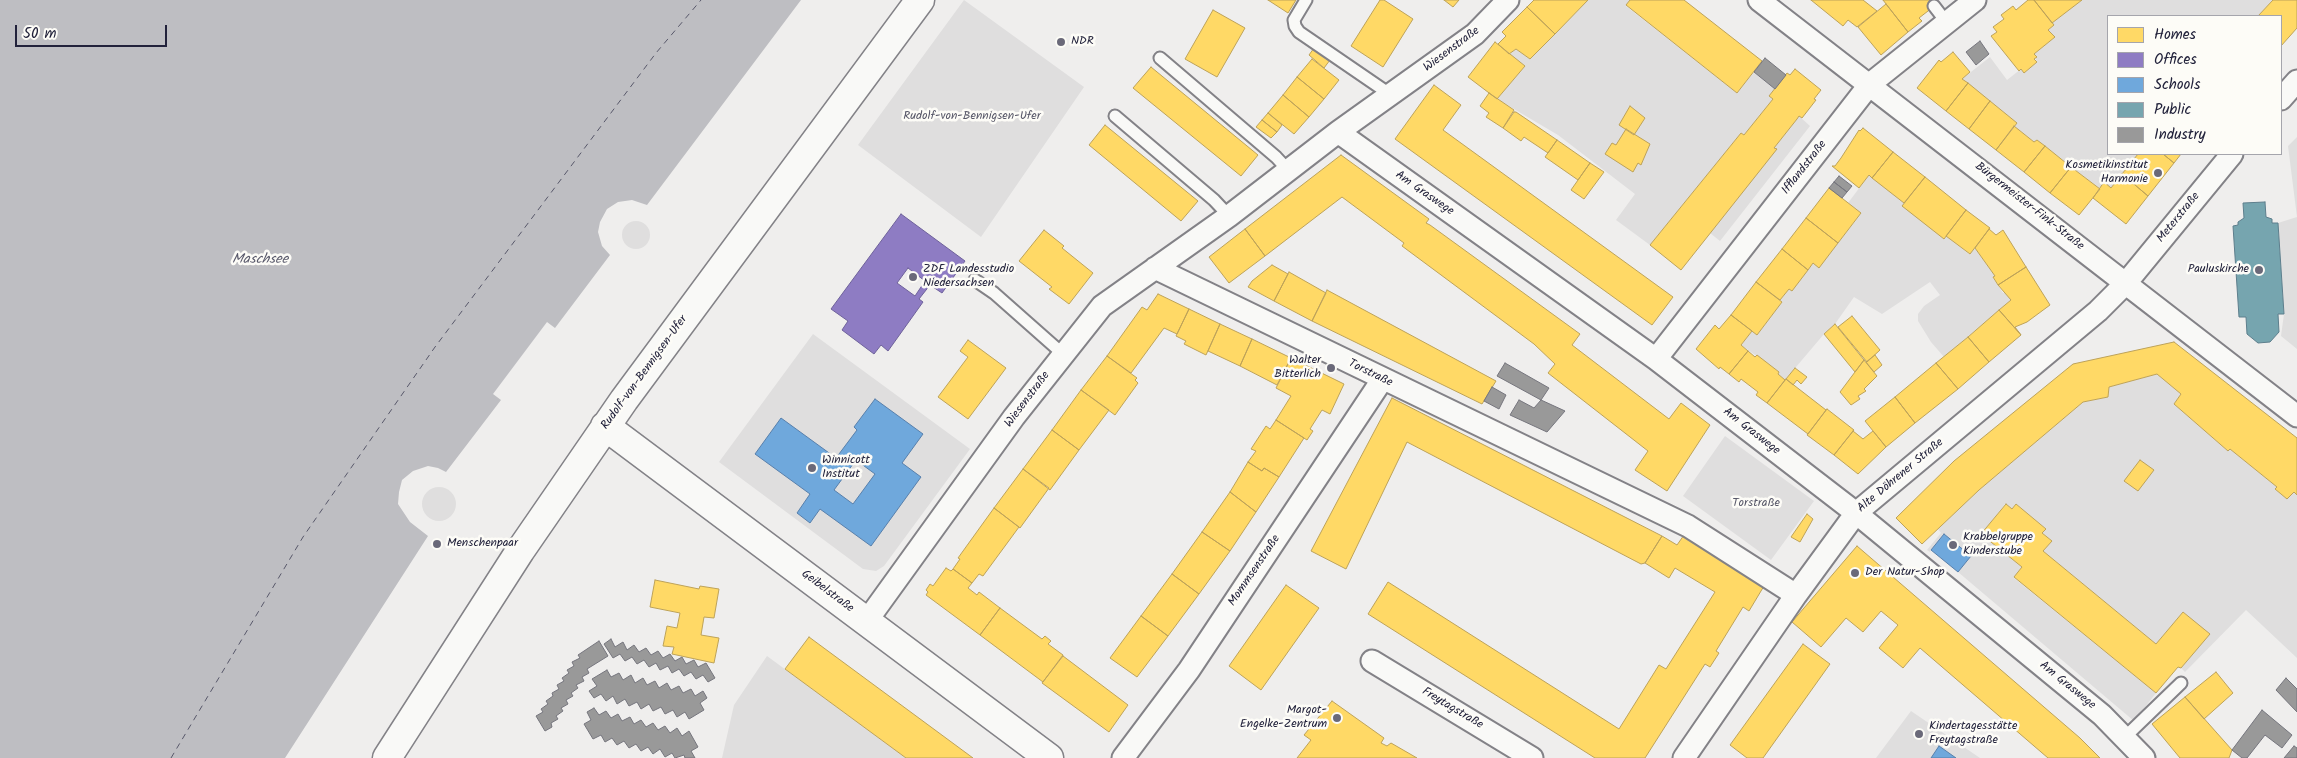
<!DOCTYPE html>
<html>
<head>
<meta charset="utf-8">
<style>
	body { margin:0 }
	#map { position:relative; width:2297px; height:758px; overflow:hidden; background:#efeeed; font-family:Kalam,sans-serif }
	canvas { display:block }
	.legend { position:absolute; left:2107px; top:15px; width:175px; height:140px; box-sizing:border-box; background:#fdfcf7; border:1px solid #a5a5ac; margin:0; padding:6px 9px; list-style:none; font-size:15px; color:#22223b }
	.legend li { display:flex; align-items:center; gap:10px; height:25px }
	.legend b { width:25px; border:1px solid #a5a5ac }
	.scale { position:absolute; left:15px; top:25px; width:152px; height:22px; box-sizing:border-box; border:2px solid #22223b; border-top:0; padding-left:6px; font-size:15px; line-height:18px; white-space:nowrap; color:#22223b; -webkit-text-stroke:4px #fdfcf7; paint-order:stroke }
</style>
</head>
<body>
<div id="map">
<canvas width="2297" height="758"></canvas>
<ul class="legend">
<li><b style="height:14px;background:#ffd966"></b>Homes</li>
<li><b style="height:14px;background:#8e7cc3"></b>Offices</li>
<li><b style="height:14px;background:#6fa8dc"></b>Schools</li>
<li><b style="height:14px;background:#76a5af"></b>Public</li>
<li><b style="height:14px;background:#999"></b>Industry</li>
</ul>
<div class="scale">50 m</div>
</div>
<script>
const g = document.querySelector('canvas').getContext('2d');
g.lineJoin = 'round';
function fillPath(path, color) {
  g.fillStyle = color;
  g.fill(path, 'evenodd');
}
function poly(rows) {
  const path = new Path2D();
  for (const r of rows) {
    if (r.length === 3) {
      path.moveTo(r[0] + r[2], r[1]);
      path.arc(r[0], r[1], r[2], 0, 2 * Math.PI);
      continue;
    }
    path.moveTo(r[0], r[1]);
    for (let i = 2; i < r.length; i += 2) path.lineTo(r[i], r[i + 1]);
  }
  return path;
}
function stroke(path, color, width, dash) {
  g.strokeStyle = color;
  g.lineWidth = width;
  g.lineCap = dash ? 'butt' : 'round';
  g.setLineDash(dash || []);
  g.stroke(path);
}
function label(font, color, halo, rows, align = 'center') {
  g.font = font + ' Kalam,sans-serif';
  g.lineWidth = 5;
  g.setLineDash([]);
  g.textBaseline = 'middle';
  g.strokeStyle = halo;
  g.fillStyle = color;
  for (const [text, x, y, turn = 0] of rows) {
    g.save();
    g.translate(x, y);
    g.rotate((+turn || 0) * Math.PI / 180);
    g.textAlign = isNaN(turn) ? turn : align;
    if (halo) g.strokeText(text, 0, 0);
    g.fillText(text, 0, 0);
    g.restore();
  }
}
fillPath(poly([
	[964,0,1084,87,981,237,858,145],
	[1588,0,1630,0,1626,6,1737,93,1754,72,1775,89,1769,96,1773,99,1744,135,1741,133,1650,245,1616,220,1635,194,1558,135,1497,99,1525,66,1509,54,1516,49,1530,59],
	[2082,0,2273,0,2258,16,2108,16,2108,154,2138,154,2111,188,2100,189,2037,140,2034,142,2014,126,2017,123,1962,79,1990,57,2007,80,2021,69,2024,73,2037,62,2034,54,2055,37,2048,30,2054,25,2052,23],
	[1799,116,1810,126,1720,241,1710,233,1776,149,1774,148],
	[2297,137,2297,217,2288,146],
	[1869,175,1969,254,1975,248,1995,276,1993,278,2003,293,2005,292,2011,300,1944,357,1931,342,1918,321,1918,314,1924,306,1940,295,1930,282,1882,314,1854,297,1835,324,1824,334,1785,380,1778,374,1779,372,1741,345,1752,331,1757,335,1782,302,1780,300,1789,289,1792,290,1813,263,1819,267,1861,214,1848,203],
	[2297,217,2297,349,2281,336,2284,314,2278,223],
	[636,235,14],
	[813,334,970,449,884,566,876,571,863,569,719,462],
	[2157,374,2181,394,2174,404,2228,451,2230,449,2277,487,2275,489,2287,499,2294,492,2297,495,2297,658,2246,610,2185,672,2181,668,2209,634,2183,612,2156,644,2043,551,2052,541,2042,533,2046,529,2016,504,2012,509,2005,504,1982,534,2022,567,2014,578,2156,693,2134,721,1958,572,1931,550,1930,552,1927,550,1941,533,1938,529,1979,490,2083,402,2108,397,2109,387],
	[1725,436,1814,501,1771,560,1683,496],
	[439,504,17],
	[767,656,906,758,722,758,734,705],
	[1911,711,1980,758,1876,758]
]), '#dfdede');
fillPath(poly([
	[0,0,801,0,647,205,632,200,618,202,607,209,600,222,598,232,602,246,610,255,555,328,547,322,493,394,501,400,446,472,438,468,428,466,413,471,402,480,399,492,398,504,410,522,428,536,285,758,0,758]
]), '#bebec2');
const homes = poly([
	[1268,0,1296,0,1288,13,1268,0],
	[1380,0,1384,0,1413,19,1383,67,1351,46,1380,0],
	[1444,0,1459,0,1453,7,1444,0],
	[1534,0,1588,0,1555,34,1527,7,1534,0],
	[1630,0,1684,0,1762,61,1737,93,1626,5,1630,0],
	[1811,0,1863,0,1877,11,1857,27,1848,20,1843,26,1811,0],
	[1883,0,1934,0,1937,4,1919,18,1922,21,1908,32,1883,0],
	[2028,0,2034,0,2054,25,2048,30,2055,37,2034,54,2037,57,2034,59,2037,62,2024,73,2021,69,2019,71,1991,36,1997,32,1993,27,2004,19,2001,15,2013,6,2016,10,2028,0],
	[2034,0,2082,0,2052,23,2034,0],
	[2273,0,2297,0,2297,28,2281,46,2281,16,2258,16,2273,0],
	[1886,4,1908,32,1881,55,1858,27,1886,4],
	[1527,7,1555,34,1530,59,1516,49,1509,54,1498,44,1506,36,1502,32,1527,7],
	[1213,10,1245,28,1217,77,1185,59,1213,10],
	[1495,42,1525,66,1497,99,1468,77,1495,42],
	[1314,48,1330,60,1324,68,1309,55,1314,48],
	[1953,52,1970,72,1962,79,1968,83,1946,111,1917,88,1939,60,1941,62,1953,52],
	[1312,59,1339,80,1324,99,1297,77,1312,59],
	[1151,67,1258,155,1241,176,1133,88,1151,67],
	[1795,69,1821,90,1814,99,1816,100,1802,118,1799,116,1797,119,1774,148,1777,149,1681,270,1650,245,1741,133,1744,135,1773,99,1769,96,1787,73,1790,75,1795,69],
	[1297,77,1324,99,1309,117,1283,95,1297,77],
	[1968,83,1990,101,1969,129,1946,111,1968,83],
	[1434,85,1461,105,1443,130,1673,297,1652,325,1395,139,1434,85],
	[1489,93,1514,110,1503,128,1486,117,1489,113,1480,106,1489,93],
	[1283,95,1309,117,1294,134,1268,113,1283,95],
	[1990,101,2017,123,1996,150,1969,129,1990,101],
	[1630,106,1645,118,1634,135,1619,125,1630,106],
	[1514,112,1516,112,1557,140,1548,153,1524,137,1521,141,1503,128,1514,112],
	[1268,113,1282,125,1277,132,1262,120,1268,113],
	[1262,120,1277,132,1271,138,1256,127,1262,120],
	[1105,125,1198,201,1181,221,1089,145,1105,125],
	[2014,126,2034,142,2037,140,2045,146,2024,172,1996,150,2014,126],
	[1863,128,1893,152,1872,178,1869,175,1859,188,1832,166,1835,166,1841,158,1859,130,1860,131,1863,128],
	[1626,129,1650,144,1641,165,1638,163,1633,172,1605,154,1612,143,1616,145,1626,129],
	[1557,140,1590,163,1578,180,1545,157,1557,140],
	[2045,146,2071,167,2050,193,2024,172,2045,146],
	[1893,152,1925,177,1904,203,1872,178,1893,152],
	[2138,154,2163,154,2174,163,2148,196,2122,174,2138,154],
	[2163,154,2181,154,2174,163,2163,154],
	[1341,155,1429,219,1426,223,1430,225,1580,334,1572,345,1669,419,1681,403,1710,425,1667,491,1635,470,1648,451,1548,373,1555,364,1534,344,1402,246,1404,243,1342,197,1265,256,1245,229,1341,155],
	[1590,163,1604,172,1584,199,1571,190,1590,163],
	[2071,167,2100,189,2079,215,2050,193,2071,167],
	[2122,174,2148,196,2126,224,2093,198,2104,182,2111,188,2122,174],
	[1925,177,1966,210,1944,239,1902,206,1925,177],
	[1829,188,1861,213,1838,243,1806,218,1829,188],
	[1966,210,1990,228,1970,254,1946,236,1966,210],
	[1806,218,1838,243,1819,268,1813,263,1808,270,1782,249,1806,218],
	[1245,229,1265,256,1229,283,1209,257,1245,229],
	[1989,229,1996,235,2003,230,2026,267,1998,285,1993,277,1995,276,1975,248,1989,229],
	[1044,230,1064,246,1062,248,1093,273,1069,304,1049,289,1052,287,1019,261,1044,230],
	[1782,249,1808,270,1792,291,1789,289,1780,300,1756,282,1782,249],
	[1272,265,1288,274,1274,301,1248,287,1252,281,1272,265],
	[2026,267,2050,305,2027,322,2015,327,2021,335,1999,310,2011,300,1998,285,2026,267],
	[1289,272,1326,293,1312,321,1274,301,1289,272],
	[1756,282,1782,302,1757,335,1731,315,1756,282],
	[1327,290,1496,381,1482,404,1312,321,1327,290],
	[1158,294,1189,309,1177,334,1164,328,1131,373,1107,356,1142,307,1147,310,1158,294],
	[1189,309,1220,324,1206,355,1184,344,1186,341,1176,336,1189,309],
	[1999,310,2021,335,1989,362,1968,337,1999,310],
	[1731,315,1752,331,1741,345,1748,351,1729,374,1720,367,1719,369,1696,349,1715,325,1719,329,1731,315],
	[1852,316,1880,350,1867,362,1838,327,1852,316],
	[1220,324,1252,339,1240,366,1208,351,1220,324],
	[1835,324,1864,360,1855,372,1824,334,1835,324],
	[1968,337,1989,362,1958,389,1936,363,1968,337],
	[1252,339,1291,358,1277,385,1240,366,1252,339],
	[968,340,1006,368,968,419,938,397,968,357,960,351,968,340],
	[2174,342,2297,438,2297,495,2294,492,2287,499,2275,489,2277,487,2230,449,2228,451,2174,404,2181,394,2157,374,2109,387,2108,397,2083,402,1979,490,1922,544,1896,518,1954,461,2073,364,2174,342],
	[1748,351,1755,357,1757,355,1779,372,1778,374,1785,380,1767,403,1756,395,1758,392,1741,379,1739,382,1729,374,1748,351],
	[1875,355,1882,365,1874,372,1866,362,1875,355],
	[1107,356,1137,378,1135,380,1138,383,1115,415,1081,390,1107,356],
	[1291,358,1344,384,1330,414,1322,410,1310,429,1313,431,1307,440,1276,420,1291,396,1276,388,1291,358],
	[1864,360,1877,376,1864,389,1866,391,1858,396,1860,399,1851,405,1840,392,1864,360],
	[1936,363,1958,389,1915,423,1895,397,1936,363],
	[1795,368,1807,377,1801,384,1797,380,1793,385,1786,379,1795,368],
	[1786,379,1826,410,1808,434,1767,403,1786,379],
	[1081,390,1109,410,1079,450,1052,430,1081,390],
	[1895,397,1915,423,1886,447,1865,421,1895,397],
	[1392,398,1662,536,1645,563,1641,564,1407,442,1346,569,1311,551,1392,398],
	[1827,409,1854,430,1834,455,1807,435,1827,409],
	[1276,420,1304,438,1279,477,1264,468,1262,471,1248,462,1256,451,1251,449,1266,426,1270,429,1276,420],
	[1052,430,1079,450,1050,490,1023,469,1052,430],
	[1853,431,1863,439,1873,431,1886,447,1858,474,1834,455,1853,431],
	[2140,460,2154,470,2138,491,2124,481,2140,460],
	[1248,462,1262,471,1264,468,1279,477,1256,512,1230,492,1248,462],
	[1023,469,1049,488,1020,528,994,508,1023,469],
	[1230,492,1256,512,1230,551,1202,532,1230,492],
	[2006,504,2012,509,2016,504,2046,529,2042,533,2052,541,2043,551,2156,644,2183,612,2210,634,2181,668,2178,667,2156,693,2014,577,2022,567,1981,534,2006,504],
	[994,508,1019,527,983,576,979,574,972,583,953,569,960,559,958,558,994,508],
	[1807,514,1813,519,1800,542,1791,537,1807,514],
	[1202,532,1230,551,1199,594,1172,574,1202,532],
	[1684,535,1764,586,1749,611,1743,607,1716,651,1719,653,1710,667,1705,664,1645,758,1595,758,1368,614,1388,582,1619,729,1659,665,1666,669,1715,592,1675,568,1669,578,1645,563,1662,536,1677,545,1684,535],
	[1857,546,2080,738,2100,758,2048,758,1920,648,1903,668,1879,648,1898,625,1881,611,1863,632,1846,618,1821,647,1792,622,1857,546],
	[946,568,951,571,953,569,972,583,968,588,977,595,979,592,1000,608,980,635,926,595,928,592,926,590,930,584,933,586,946,568],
	[1172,574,1199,594,1168,636,1141,616,1172,574],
	[655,580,699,589,700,586,719,589,714,618,704,617,701,635,719,638,714,663,672,654,674,647,663,646,667,626,677,628,680,613,650,607,655,580],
	[1286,585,1319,608,1261,690,1229,666,1286,585],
	[1000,608,1042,639,1045,636,1051,641,1048,644,1063,655,1043,682,980,635,1000,608],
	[1141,616,1168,636,1137,677,1110,658,1141,616],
	[809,637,973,758,906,758,785,669,809,637],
	[1803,644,1830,664,1763,758,1747,758,1730,745,1803,644],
	[1063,656,1128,705,1109,732,1042,683,1063,656],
	[2216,672,2233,693,2204,719,2185,697,2216,672],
	[2185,697,2232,750,2229,758,2180,758,2152,724,2185,697],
	[1332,701,1384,738,1381,743,1387,746,1391,743,1417,758,1297,758,1311,740,1304,735,1332,701]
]);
fillPath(homes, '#ffd966');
stroke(homes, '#bda259', 1);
const offices = poly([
	[901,214,965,261,942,293,930,285,919,299,923,302,888,351,881,345,874,354,842,330,848,321,831,309,901,214],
	[908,268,925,281,915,296,897,283,908,268]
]);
fillPath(offices, '#8e7cc3');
stroke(offices, '#6e619a', 1);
const schools = poly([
	[875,399,923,434,902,463,921,477,871,546,820,509,810,523,797,513,810,494,755,454,781,418,836,458,857,430,854,427,875,399],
	[856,460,875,474,853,504,834,490,856,460],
	[1944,534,1971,556,1958,572,1931,550,1944,534],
	[1939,746,1956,758,1931,758,1939,746]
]);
fillPath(schools, '#6fa8dc');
stroke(schools, '#5880ac', 1);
const public = poly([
	[2265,202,2266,217,2272,219,2272,223,2278,223,2284,314,2278,314,2279,332,2270,342,2258,343,2247,334,2246,317,2239,317,2233,226,2238,225,2238,222,2244,218,2243,203,2265,202]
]);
fillPath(public, '#76a5af');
stroke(public, '#5d7e8c', 1);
const industry = poly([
	[1980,41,1989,54,1976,65,1966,52,1980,41],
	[1765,58,1786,75,1775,89,1754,72,1765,58],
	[1839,176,1852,186,1847,192,1834,182,1839,176],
	[1834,182,1847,192,1842,198,1829,188,1834,182],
	[1505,363,1549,388,1541,400,1497,376,1505,363],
	[1492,387,1506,395,1499,409,1484,401,1492,387],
	[1519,400,1534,408,1541,400,1565,411,1547,432,1510,415,1519,400],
	[611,639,615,647,623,642,627,650,634,645,639,652,646,648,651,655,658,651,663,658,670,654,675,661,682,657,686,664,694,660,698,667,706,663,715,678,708,682,703,675,696,679,691,672,684,676,679,669,672,673,668,666,660,670,656,663,649,667,644,660,637,664,632,657,625,661,620,654,613,658,604,644,611,639],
	[599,641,608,656,587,669,589,673,582,677,584,681,576,685,578,688,571,693,573,696,566,700,568,704,561,708,563,711,556,716,558,719,551,723,552,727,545,731,536,716,543,712,541,709,548,704,546,701,553,696,552,693,559,689,557,685,564,681,562,678,569,673,567,670,574,666,572,662,580,658,578,655,599,641],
	[607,670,611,677,619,673,623,680,631,675,635,683,643,678,647,685,655,681,659,688,667,683,671,690,679,686,683,693,691,689,695,696,703,691,707,698,700,703,704,710,689,719,685,712,677,717,673,710,665,714,661,707,653,711,649,704,641,709,637,702,629,706,625,699,617,704,613,696,606,701,601,694,594,698,589,691,597,686,592,679,607,670],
	[2286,678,2297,689,2297,712,2276,690,2286,678],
	[594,708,599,715,606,711,611,718,618,714,622,721,630,717,634,724,641,720,646,727,653,723,658,730,665,726,670,733,677,728,682,736,689,731,698,747,691,751,695,758,685,758,684,755,675,758,672,753,665,757,660,749,653,754,648,747,641,751,636,744,629,748,624,741,617,745,612,738,605,742,601,735,593,739,584,724,591,720,587,712,594,708],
	[2262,710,2292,735,2282,748,2265,735,2247,758,2242,758,2232,750,2262,710],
	[2294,746,2297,748,2297,758,2284,758,2294,746]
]);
fillPath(industry, '#999');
stroke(industry, '#75757d', 1);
stroke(poly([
	[171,758,303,537,435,347,656,53,701,0]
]), '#58586a', 1, [6, 5]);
const lane = poly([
	[1306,0,1294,20,1295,26,1299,32,1391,95],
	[1934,6,1947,23],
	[1160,58,1276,157,1289,171],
	[1115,116,1214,200,1229,216],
	[975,280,994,293,1063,354],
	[2125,737,2181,683]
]);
const street = poly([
	[1759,0,2297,416],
	[2281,99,2297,81],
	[1338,132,1656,359,1856,513,2102,715,2144,758],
	[1155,268,1688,526,1796,595],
	[1656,359,1870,84,1975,0],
	[866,622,1014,417,1102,306,1229,216,1338,132,1475,34,1508,0],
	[1372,661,1532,758],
	[1123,758,1189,670,1382,380],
	[1684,758,1796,595,1856,513,2098,311,2126,283,2232,154]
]);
const secondary = poly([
	[605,426,1049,758],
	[387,758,520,551,624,400,920,0]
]);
stroke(lane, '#838287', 15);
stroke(street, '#838287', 25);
stroke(secondary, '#838287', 31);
stroke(lane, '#f9f9f7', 11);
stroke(street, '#f9f9f7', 21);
stroke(secondary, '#f9f9f7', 28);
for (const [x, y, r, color] of [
	[1061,42,5,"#6a6979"],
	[2158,173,5,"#6a6979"],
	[2259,270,5,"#6a6979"],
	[913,277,5,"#6a6979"],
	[1331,368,5,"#6a6979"],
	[812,468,5,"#6a6979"],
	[437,544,5,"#6a6979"],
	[1953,545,5,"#6a6979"],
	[1855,573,5,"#6a6979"],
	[1337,718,5,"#6a6979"],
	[1919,734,5,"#6a6979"]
]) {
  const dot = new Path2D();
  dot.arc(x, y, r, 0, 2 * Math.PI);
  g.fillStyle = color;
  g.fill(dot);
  stroke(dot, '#fdfcf7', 2);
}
label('12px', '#22223b', '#fdfcf7', [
	["NDR",1071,42],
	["Kosmetikinstitut",2148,166,"right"],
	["Harmonie",2148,180,"right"],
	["ZDF Landesstudio",923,270],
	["Niedersachsen",923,284],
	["Pauluskirche",2249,270,"right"],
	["Walter",1321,361,"right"],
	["Bitterlich",1321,375,"right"],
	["Winnicott",822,461],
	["Institut",822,475],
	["Krabbelgruppe",1963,538],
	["Kinderstube",1963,552],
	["Menschenpaar",447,544],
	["Der Natur-Shop",1865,573],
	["Margot-",1327,711,"right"],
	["Engelke-Zentrum",1327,725,"right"],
	["Kindertagesstätte",1929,727],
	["Freytagstraße",1929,741]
], 'left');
label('12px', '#22223b', '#fdfcf7', [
	["Wiesenstraße",1452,50,-37],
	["Ifflandstraße",1805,168,-52],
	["Am Graswege",1424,194,35],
	["Bürgermeister-Fink-Straße",2029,207,38],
	["Meterstraße",2179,218,-51],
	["Rudolf-von-Bennigsen-Ufer",645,373,-54],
	["Torstraße",1370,374,26],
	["Wiesenstraße",1028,400,-53],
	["Am Graswege",1751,432,38],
	["Alte Döhrener Straße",1901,476,-40],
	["Mommsenstraße",1255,571,-56],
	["Geibelstraße",827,592,37],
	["Am Graswege",2067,686,39],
	["Freytagstraße",1452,709,31]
]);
label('12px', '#575768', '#fdfcf7', [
	["Rudolf-von-Bennigsen-Ufer",972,117],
	["Torstraße",1756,504]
]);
label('italic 14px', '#58586a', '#fdfcf7', [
	["Maschsee",260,261]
]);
</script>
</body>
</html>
